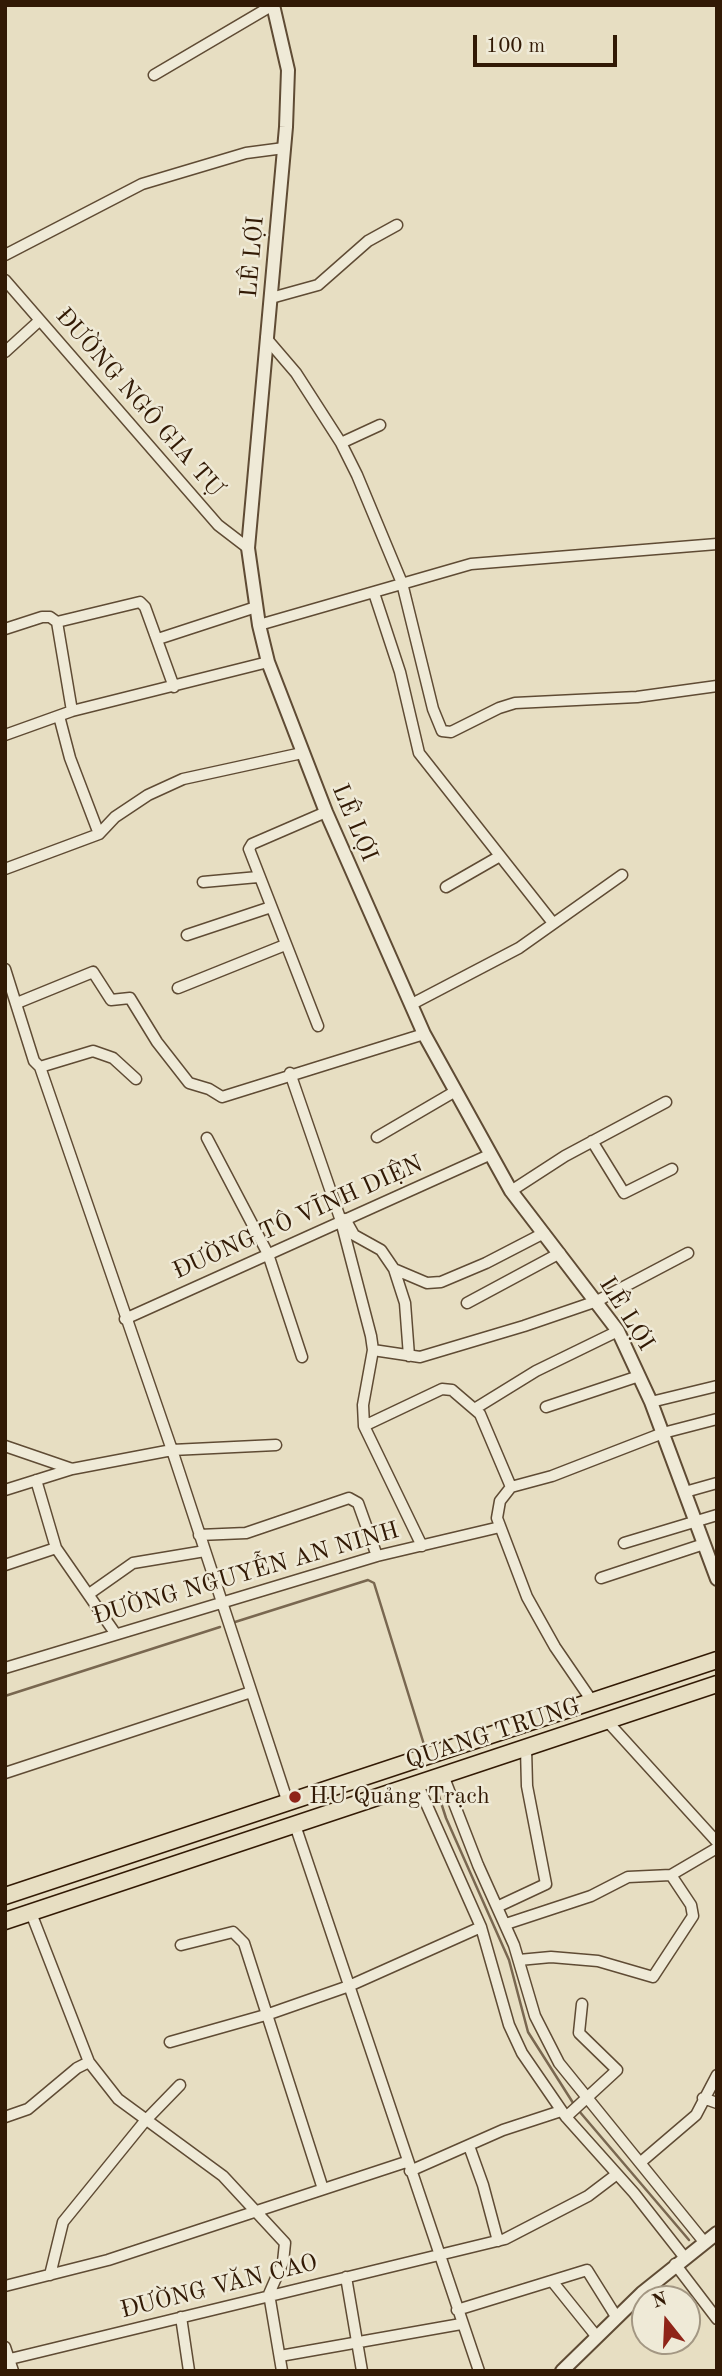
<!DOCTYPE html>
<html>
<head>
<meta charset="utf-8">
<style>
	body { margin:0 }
	#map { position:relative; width:722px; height:2376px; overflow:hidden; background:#e7dec2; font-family:"Old Standard TT",serif }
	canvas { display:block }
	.frame { position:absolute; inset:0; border:7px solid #321a05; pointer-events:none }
	.north { position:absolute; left:631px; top:2285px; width:70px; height:70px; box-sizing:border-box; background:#efead7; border:2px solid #a39783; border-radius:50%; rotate:342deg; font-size:19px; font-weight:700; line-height:28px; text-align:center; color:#321a05 }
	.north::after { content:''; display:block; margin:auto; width:24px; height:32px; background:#8f2418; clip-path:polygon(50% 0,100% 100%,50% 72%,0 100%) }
	.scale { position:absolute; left:473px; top:35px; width:144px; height:32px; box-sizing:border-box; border:4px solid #321a05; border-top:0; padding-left:9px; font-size:21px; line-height:24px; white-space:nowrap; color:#321a05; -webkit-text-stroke:5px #efead7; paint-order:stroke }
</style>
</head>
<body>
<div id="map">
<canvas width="722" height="2376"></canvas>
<div class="frame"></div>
<div class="north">N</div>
<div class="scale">100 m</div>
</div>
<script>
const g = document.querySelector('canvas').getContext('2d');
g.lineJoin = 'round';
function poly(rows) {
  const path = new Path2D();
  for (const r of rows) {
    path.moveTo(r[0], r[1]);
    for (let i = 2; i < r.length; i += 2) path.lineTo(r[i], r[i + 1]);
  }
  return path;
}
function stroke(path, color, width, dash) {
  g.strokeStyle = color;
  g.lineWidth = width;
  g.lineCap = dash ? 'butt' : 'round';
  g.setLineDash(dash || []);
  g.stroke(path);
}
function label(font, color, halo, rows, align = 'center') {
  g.font = font + ' "Old Standard TT",serif';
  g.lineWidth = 5;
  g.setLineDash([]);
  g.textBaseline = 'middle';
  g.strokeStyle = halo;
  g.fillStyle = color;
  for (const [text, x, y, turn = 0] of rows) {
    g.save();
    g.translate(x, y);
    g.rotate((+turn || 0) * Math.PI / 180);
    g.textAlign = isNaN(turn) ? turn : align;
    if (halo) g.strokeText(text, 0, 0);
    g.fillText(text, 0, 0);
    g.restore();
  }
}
stroke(poly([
	[235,1622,368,1580,374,1583,426,1751],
	[5,1696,220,1627],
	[436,1787,446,1818,509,1960,528,2032,575,2106],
	[579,2111,689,2240]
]), '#796750', 2.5);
const minor = poly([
	[154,75,273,5],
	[5,255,142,184,246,153,284,148],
	[5,280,218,525,248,548],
	[271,298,318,285,368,241,397,225],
	[266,338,296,373,341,443,357,475,402,583,433,709,442,731,451,732,499,708,515,703,637,697,717,686],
	[5,352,39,321],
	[341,443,380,425],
	[374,593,400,672,419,753,553,923],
	[57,622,72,711],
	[259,625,471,564,717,544],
	[5,629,42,617,50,617,57,622,140,602,145,607,174,687],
	[158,639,256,607],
	[59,716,70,758,99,834],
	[5,735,72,711,268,662],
	[5,869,99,834,115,817,148,795,183,779,302,753],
	[203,882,258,877],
	[446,887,500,856],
	[187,935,271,907],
	[5,969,34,1061,40,1067,172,1450,288,1803],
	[178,988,285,945],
	[17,1003,93,972,111,1000,130,998,157,1042,189,1083,209,1089,222,1097,424,1034],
	[412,1004,519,948,622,875],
	[318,1026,249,849,252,844,326,812],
	[40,1067,93,1051,113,1058,136,1079],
	[290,1073,341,1221,371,1336,373,1350,363,1405,364,1426,422,1546],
	[377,1137,454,1092],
	[207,1138,268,1254,302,1357],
	[592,1141,624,1193,672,1169],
	[511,1191,565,1156,666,1102],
	[345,1219,354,1235,381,1250,394,1269,405,1303,409,1356],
	[394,1269,427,1283,441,1282,486,1263,544,1233],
	[467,1303,560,1253],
	[125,1319,489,1155],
	[373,1350,420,1357,524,1326,597,1301,688,1253],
	[651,1402,717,1386],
	[546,1407,639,1376],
	[476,1408,536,1371,618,1331],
	[364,1426,442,1389,452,1390,480,1414,511,1487],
	[5,1446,72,1469,172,1450,276,1445],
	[36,1480,56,1548,115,1633],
	[5,1490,72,1469],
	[685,1492,717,1483],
	[199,1535,246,1533,349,1498,358,1503,377,1556],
	[624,1543,717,1515],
	[5,1565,56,1548],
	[601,1578,704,1544],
	[89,1594,133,1563,205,1551],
	[5,1668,377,1556,500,1527],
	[592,1701,555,1647,527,1597,497,1518,500,1501,511,1487,552,1476,663,1433,717,1419],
	[607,1721,717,1842],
	[5,1773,251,1692],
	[443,1775,478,1865,514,1945,535,2016,559,2063,705,2243],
	[417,1783,481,1927,509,2025,522,2053,566,2117,634,2193,685,2258],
	[295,1825,479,2371],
	[499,1906,546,1884,527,1786,526,1748],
	[31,1913,89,2062,118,2099,223,2176,285,2243,283,2262,269,2294,282,2371],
	[506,1924,591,1896,628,1877,671,1875,717,1848],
	[181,1945,233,1932,244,1943,323,2189],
	[519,1960,551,1957,598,1961,653,1977,693,1916,691,1905,671,1875],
	[170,2042,269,2014,349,1986,481,1927],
	[703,2098,717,2103],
	[5,2117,28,2109,77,2068,89,2062],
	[566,2117,617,2070,579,2033,582,2004],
	[469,2146,483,2185,498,2241],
	[641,2162,696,2115,717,2075],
	[410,2171,503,2130,561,2111],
	[675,2264,717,2319],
	[50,2275,63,2222,145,2121,180,2085],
	[346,2277,362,2371],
	[552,2281,597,2337],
	[5,2286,108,2260,406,2162],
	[457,2310,587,2270,617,2318],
	[181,2317,189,2371],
	[5,2347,13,2371],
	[280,2356,461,2324],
	[10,2359,505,2239,588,2196,617,2174]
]);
const tertiary = poly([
	[273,5,288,70,286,127,248,548,259,625,268,662,326,812,424,1034,511,1191,618,1331,651,1402,717,1579],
	[562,2371,642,2293,717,2233]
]);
const trunk = poly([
	[5,1896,717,1660],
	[5,1921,717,1684]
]);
stroke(minor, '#5f4b34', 13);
stroke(tertiary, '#5f4b34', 16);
stroke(trunk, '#321a05', 19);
stroke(minor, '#efead7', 10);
stroke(tertiary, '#efead7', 12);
stroke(trunk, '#e7dec2', 16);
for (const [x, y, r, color] of [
	[295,1797,7,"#8f2418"]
]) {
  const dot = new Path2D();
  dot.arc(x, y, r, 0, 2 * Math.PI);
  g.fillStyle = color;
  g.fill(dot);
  stroke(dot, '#efead7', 2.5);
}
label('24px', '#321a05', '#efead7', [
	["LÊ LỢI",253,257,-85],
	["ĐƯỜNG NGÔ GIA TỰ",139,403,49],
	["LÊ LỢI",354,823,67],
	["ĐƯỜNG TÔ VĨNH DIỆN",298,1218,-24],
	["LÊ LỢI",626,1314,58],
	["ĐƯỜNG NGUYỄN AN NINH",246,1574,-16],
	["QUANG TRUNG",493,1734,-18],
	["ĐƯỜNG VĂN CAO",219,2287,-14]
]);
label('24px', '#321a05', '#efead7', [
	["HU Quảng Trạch",309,1797]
], 'left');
</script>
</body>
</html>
